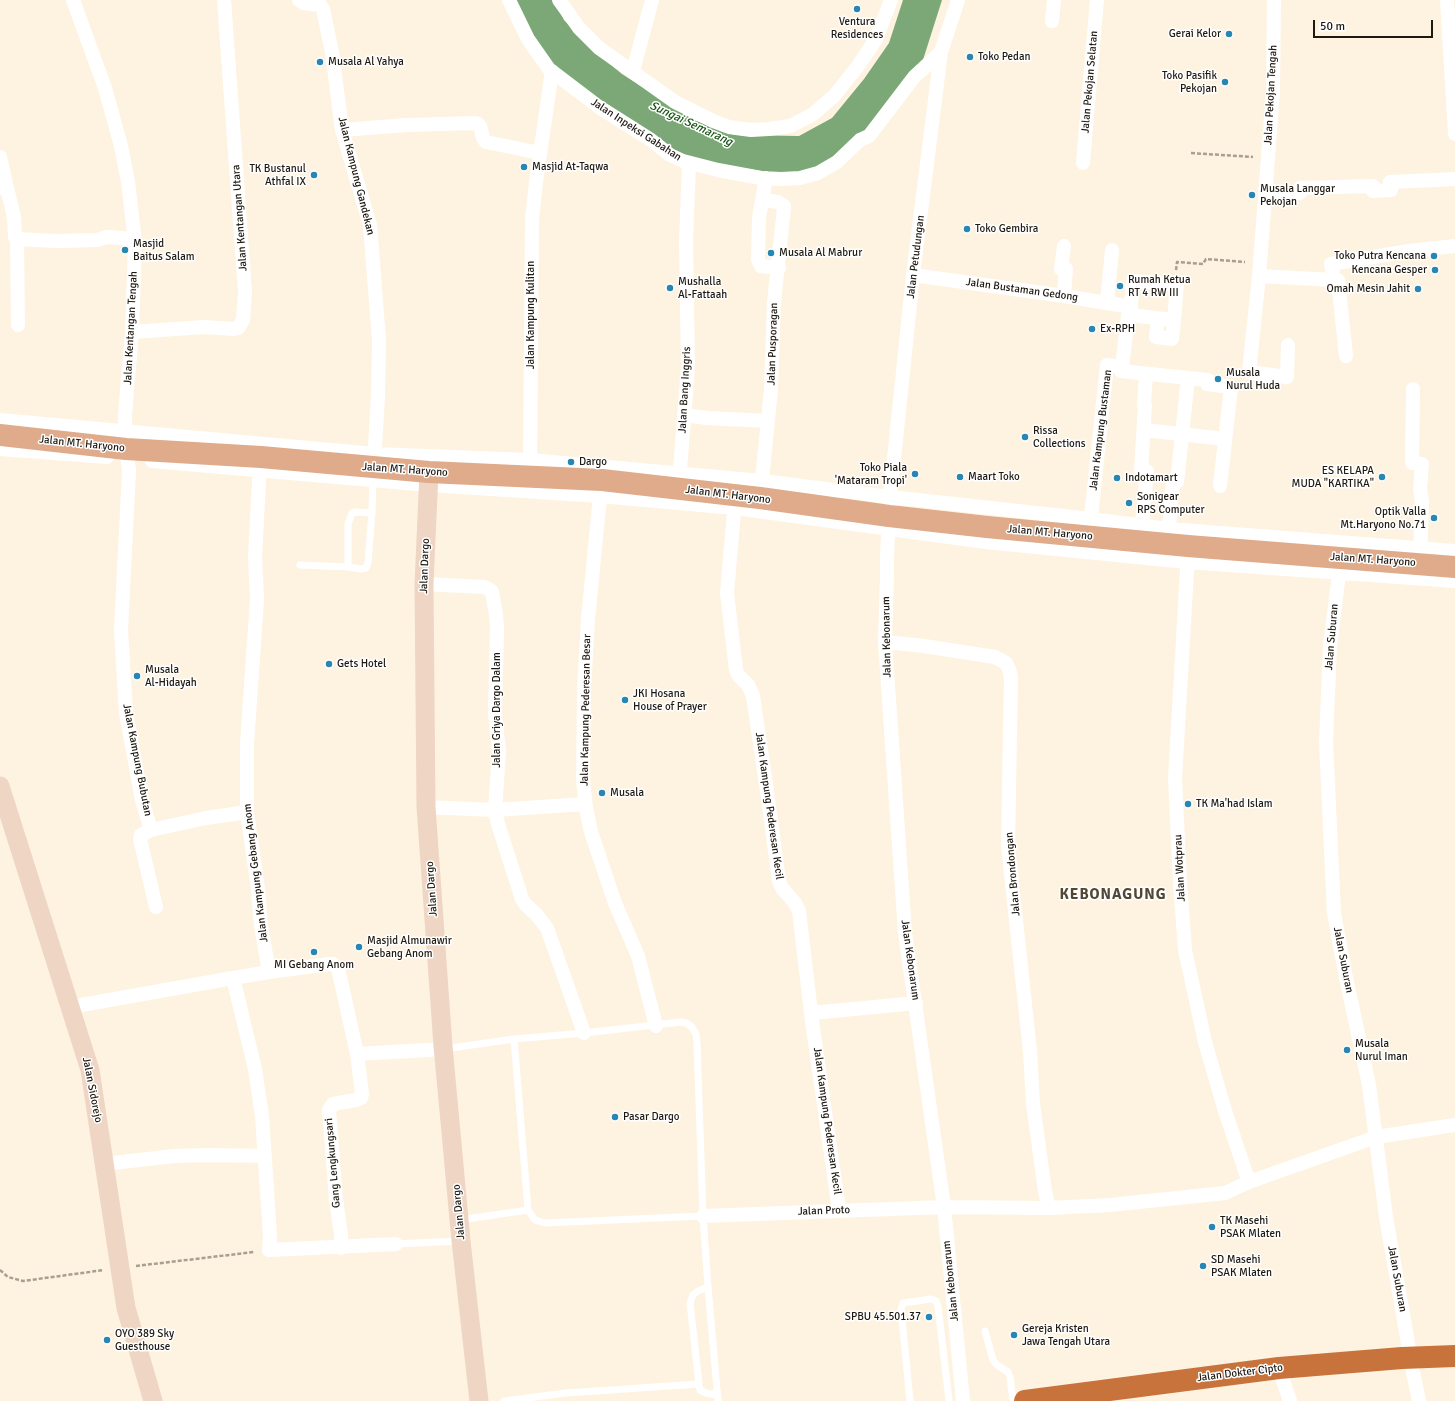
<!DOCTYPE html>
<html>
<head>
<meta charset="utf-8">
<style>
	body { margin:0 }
	#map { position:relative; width:1455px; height:1401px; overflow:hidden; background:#fef3e1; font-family:Signika,sans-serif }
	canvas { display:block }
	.scale { position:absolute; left:1313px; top:20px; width:120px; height:18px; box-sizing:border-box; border:2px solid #1e1911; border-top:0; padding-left:5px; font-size:12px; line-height:14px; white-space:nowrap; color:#1e1911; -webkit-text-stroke:3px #fff; paint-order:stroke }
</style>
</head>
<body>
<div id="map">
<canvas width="1455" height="1401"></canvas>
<div class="scale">50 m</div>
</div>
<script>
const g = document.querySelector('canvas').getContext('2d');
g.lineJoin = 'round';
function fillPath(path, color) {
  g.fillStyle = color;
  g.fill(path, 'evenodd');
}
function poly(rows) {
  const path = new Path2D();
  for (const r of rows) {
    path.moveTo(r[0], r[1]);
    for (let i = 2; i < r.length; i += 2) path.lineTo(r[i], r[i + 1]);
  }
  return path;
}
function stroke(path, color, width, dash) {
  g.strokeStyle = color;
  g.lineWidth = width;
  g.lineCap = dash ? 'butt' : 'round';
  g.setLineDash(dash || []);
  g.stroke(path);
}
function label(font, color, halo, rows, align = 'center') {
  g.font = font + ' Signika,sans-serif';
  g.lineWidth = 3;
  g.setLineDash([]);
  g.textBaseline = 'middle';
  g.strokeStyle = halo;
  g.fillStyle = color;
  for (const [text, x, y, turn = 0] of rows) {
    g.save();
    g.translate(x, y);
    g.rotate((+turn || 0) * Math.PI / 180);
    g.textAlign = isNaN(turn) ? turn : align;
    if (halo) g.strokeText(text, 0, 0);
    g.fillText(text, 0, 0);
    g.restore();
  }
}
fillPath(poly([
	[514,0,555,0,564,20,598,54,622,74,694,120,735,135,799,136,832,118,864,79,889,43,903,0,942,0,922,63,867,136,800,177,684,159,551,67]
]), '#7ba876');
stroke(poly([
	[1191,153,1253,157],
	[1176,270,1177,262,1203,264,1206,259,1245,262],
	[136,1266,254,1252],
	[0,1270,8,1277,23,1281,104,1270]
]), '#a89f91', 2.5, [4, 2]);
stroke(poly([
	[356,512,372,513,368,563,366,568,361,569,348,567,348,524,352,513,356,512],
	[372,513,373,478],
	[300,565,348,567],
	[444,1049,514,1039],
	[528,1210,514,1039,584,1033,681,1022,686,1023,692,1027,696,1034,697,1044,703,1216,708,1287,718,1401],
	[460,1220,528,1210,535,1220,545,1223,703,1216],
	[396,1244,460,1241],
	[985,1331,993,1360,997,1365,1008,1372,1010,1377,1013,1401],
	[699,1384,690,1303,693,1295,698,1291,708,1287],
	[504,1401,566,1393,699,1384,700,1390,706,1393,717,1395],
	[910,1401,901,1309,903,1303,931,1299,936,1301,938,1306,949,1401]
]), '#fff', 7);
stroke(poly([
	[73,0,105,88,121,146,128,182,135,242,132,332,125,415,126,449,129,470,121,630,126,713,142,800,151,830,206,818,247,812],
	[299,0,303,3,320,5,323,9,332,52,342,130,370,225,379,340,378,397,374,463],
	[509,0,528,39,549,69,599,107,651,140,670,155,683,161,718,170,761,178,781,179,800,178,818,173,837,162,860,140,869,136,914,77,941,52],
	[559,0,579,28,599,48,675,102,713,121,729,127,751,130,769,129,790,126,812,115,834,96,858,66,876,39,891,0],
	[958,0,941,52,913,275,890,497,887,555,887,576,885,642,905,933,944,1207,963,1401],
	[1274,0,1273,91,1259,276,1249,372,1287,377,1288,345],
	[1447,0,1455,134],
	[1052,21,1054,0],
	[633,71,652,0],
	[342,130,406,125,475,123,478,124,480,126,483,138,486,142,540,153],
	[0,157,7,188],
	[1083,163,1097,0],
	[766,178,759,218,758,260,761,266,779,268],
	[0,188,7,188,14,217,15,237,17,239,56,241,97,240,107,237,135,239],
	[1265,190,1300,193,1300,188,1373,186,1373,191,1391,190,1390,182,1455,179],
	[17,239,18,325],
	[1064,246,1061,269,1066,269,1064,296],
	[913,275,1064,296,1131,307],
	[1259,276,1334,280,1331,264,1409,251,1455,246],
	[1334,280,1338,280,1346,356],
	[1133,281,1177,285,1174,320,1130,315,1133,281],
	[1107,303,1112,250],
	[1158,319,1156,337,1172,339,1174,320],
	[132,332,204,327,234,329,238,328,243,320,245,292,224,0],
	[1122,367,1121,371,1188,378],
	[1413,389,1412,463,1422,464,1420,489,1422,501,1420,555],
	[684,415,707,418,767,421],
	[0,420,375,454,530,460,762,481,890,497,1091,519,1168,529,1455,551],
	[1144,430,1225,439],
	[0,449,107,457],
	[152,461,429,485,600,496,735,508,986,542,1187,562,1455,581],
	[260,462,255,557,257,599,247,744,247,812,258,889,261,926,269,972,329,964,333,964,338,968,357,1054,444,1049],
	[530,468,532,219,536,182,552,71],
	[679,482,688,367,686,241,689,163],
	[601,486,588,619,584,689,583,780,586,808,591,832,615,903,638,956,656,1026],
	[761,490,771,389,774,302,784,208,784,206,778,202,763,200],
	[735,500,727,593,736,670,739,676,748,685,753,696,767,791,779,881,782,888,795,903,799,911,812,1021,839,1210],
	[1090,527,1107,365,1122,367,1128,316,1130,315],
	[1141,534,1147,471,1141,471,1145,405,1144,405,1146,374],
	[1168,538,1173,481,1177,482,1188,378,1208,380,1207,384,1231,387,1220,486],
	[1188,553,1175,778,1180,883,1185,950,1205,1042,1225,1111,1249,1182],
	[1340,566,1330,646,1326,742,1334,913,1345,973,1369,1085,1386,1217,1413,1372,1419,1401],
	[424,584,484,587,490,590,492,592,496,615,497,628,495,713,499,752,495,810,498,824,522,899,525,904,536,914,547,928,584,1033],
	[885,642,924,646,995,657,1006,663,1009,669,1011,677,1008,846,1030,1051,1033,1104,1045,1191,1049,1208],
	[426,807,495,810,585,804],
	[151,830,141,835,140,839,156,907],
	[269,972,233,978,255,1069,262,1116,270,1236,269,1250,396,1244],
	[70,1007,233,978],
	[812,1013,916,1003],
	[104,1164,174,1156,209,1155,264,1156],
	[703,1216,944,1207,1049,1208,1110,1205,1225,1193,1249,1182,1376,1137,1455,1125],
	[341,1248,341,1235,336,1199,329,1110,333,1104,356,1100,361,1098,362,1094,357,1054],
	[1279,1368,1290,1401]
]), '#fff', 14);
stroke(poly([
	[429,472,424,584,426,807,443,1046,461,1241,479,1401],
	[0,786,90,1070,126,1308,153,1401]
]), '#efd5c4', 19);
stroke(poly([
	[0,435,126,449,261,457,429,472,602,480,760,498,889,516,987,527,1188,546,1455,567]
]), '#dfab8a', 22);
stroke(poly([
	[1025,1401,1279,1368,1402,1358,1455,1356]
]), '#c9733c', 22);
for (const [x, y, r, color] of [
	[857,9,4,"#2886b2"],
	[1229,34,4,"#2886b2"],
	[970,57,4,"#2886b2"],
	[320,62,4,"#2886b2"],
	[1225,82,4,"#2886b2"],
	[524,167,4,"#2886b2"],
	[314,175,4,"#2886b2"],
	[1252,195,4,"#2886b2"],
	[967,229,4,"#2886b2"],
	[125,250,4,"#2886b2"],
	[771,253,4,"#2886b2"],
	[1434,256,4,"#2886b2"],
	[1435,270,4,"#2886b2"],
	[1120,286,4,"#2886b2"],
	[670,288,4,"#2886b2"],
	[1418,289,4,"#2886b2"],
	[1092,329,4,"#2886b2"],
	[1218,379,4,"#2886b2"],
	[1025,437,4,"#2886b2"],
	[571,462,4,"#2886b2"],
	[915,474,4,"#2886b2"],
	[960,477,4,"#2886b2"],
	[1382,477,4,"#2886b2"],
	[1117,478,4,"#2886b2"],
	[1129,503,4,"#2886b2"],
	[1434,518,4,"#2886b2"],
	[329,664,4,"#2886b2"],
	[137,676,4,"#2886b2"],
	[625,700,4,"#2886b2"],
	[602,793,4,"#2886b2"],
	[1188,804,4,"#2886b2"],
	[359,947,4,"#2886b2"],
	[314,952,4,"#2886b2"],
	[1347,1050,4,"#2886b2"],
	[615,1117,4,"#2886b2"],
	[1212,1227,4,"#2886b2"],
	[1203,1266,4,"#2886b2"],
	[929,1317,4,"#2886b2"],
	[1014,1335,4,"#2886b2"],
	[107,1340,4,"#2886b2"]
]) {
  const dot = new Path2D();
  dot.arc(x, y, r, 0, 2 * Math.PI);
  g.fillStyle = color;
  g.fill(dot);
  stroke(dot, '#fff', 1.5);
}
label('11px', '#1e1911', '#fff', [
	["Ventura",857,22,"center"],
	["Residences",857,35,"center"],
	["Gerai Kelor",1221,34,"right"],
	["Toko Pedan",978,57],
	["Musala Al Yahya",328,62],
	["Toko Pasifik",1217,76,"right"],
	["Pekojan",1217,89,"right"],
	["Masjid At-Taqwa",532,167],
	["TK Bustanul",306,169,"right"],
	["Athfal IX",306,182,"right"],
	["Musala Langgar",1260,189],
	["Pekojan",1260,202],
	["Toko Gembira",975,229],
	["Masjid",133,244],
	["Baitus Salam",133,257],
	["Musala Al Mabrur",779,253],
	["Toko Putra Kencana",1426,256,"right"],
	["Kencana Gesper",1427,270,"right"],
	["Rumah Ketua",1128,280],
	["RT 4 RW III",1128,293],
	["Mushalla",678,282],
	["Al-Fattaah",678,295],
	["Omah Mesin Jahit",1410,289,"right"],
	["Ex-RPH",1100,329],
	["Musala",1226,373],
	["Nurul Huda",1226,386],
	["Rissa",1033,431],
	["Collections",1033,444],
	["Dargo",579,462],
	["Toko Piala",907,468,"right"],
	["'Mataram Tropi'",907,481,"right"],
	["ES KELAPA",1374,471,"right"],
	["MUDA \"KARTIKA\"",1374,484,"right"],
	["Maart Toko",968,477],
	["Indotamart",1125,478],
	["Sonigear",1137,497],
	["RPS Computer",1137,510],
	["Optik Valla",1426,512,"right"],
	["Mt.Haryono No.71",1426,525,"right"],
	["Gets Hotel",337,664],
	["Musala",145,670],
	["Al-Hidayah",145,683],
	["JKI Hosana",633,694],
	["House of Prayer",633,707],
	["Musala",610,793],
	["TK Ma'had Islam",1196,804],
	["Masjid Almunawir",367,941],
	["Gebang Anom",367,954],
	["MI Gebang Anom",314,965,"center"],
	["Musala",1355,1044],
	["Nurul Iman",1355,1057],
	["Pasar Dargo",623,1117],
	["TK Masehi",1220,1221],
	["PSAK Mlaten",1220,1234],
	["SD Masehi",1211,1260],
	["PSAK Mlaten",1211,1273],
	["SPBU 45.501.37",921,1317,"right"],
	["Gereja Kristen",1022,1329],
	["Jawa Tengah Utara",1022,1342],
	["OYO 389 Sky",115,1334],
	["Guesthouse",115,1347]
], 'left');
label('11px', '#1e1911', '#fff', [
	["Jalan Pekojan Selatan",1090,82,-85],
	["Jalan Pekojan Tengah",1271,95,-87],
	["Jalan Inpeksi Gabahan",636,130,33],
	["Jalan Kampung Gandekan",356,176,76],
	["Jalan Kentangan Utara",240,218,-94],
	["Jalan Petudungan",916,257,-83],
	["Jalan Bustaman Gedong",1022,290,8],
	["Jalan Kampung Kulitan",531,315,-90],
	["Jalan Kentangan Tengah",131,328,-87],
	["Jalan Pusporagan",773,344,-88],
	["Jalan Bang Inggris",685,390,-87],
	["Jalan Kampung Bustaman",1101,430,-83],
	["Jalan MT. Haryono",82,444,6],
	["Jalan MT. Haryono",405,470,4],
	["Jalan MT. Haryono",728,495,7],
	["Jalan MT. Haryono",1050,533,5],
	["Jalan MT. Haryono",1373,560,4],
	["Jalan Dargo",425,566,-88],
	["Jalan Kebonarum",887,637,-91],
	["Jalan Suburan",1332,637,-85],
	["Jalan Griya Dargo Dalam",497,710,-90],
	["Jalan Kampung Pederesan Besar",586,710,-89],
	["Jalan Kampung Bubutan",137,760,79],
	["Jalan Kampung Pederesan Kecil",769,806,82],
	["Jalan Wotprau",1180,868,-93],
	["Jalan Kampung Gebang Anom",256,873,-97],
	["Jalan Brondongan",1013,874,-95],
	["Jalan Dargo",432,889,-94],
	["Jalan Kebonarum",910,960,82],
	["Jalan Suburan",1343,960,79],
	["Jalan Sidorejo",92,1090,79],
	["Jalan Kampung Pederesan Kecil",827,1121,82],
	["Gang Lengkungsari",333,1163,-95],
	["Jalan Proto",824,1211,-2],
	["Jalan Dargo",459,1212,-95],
	["Jalan Suburan",1397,1279,80],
	["Jalan Kebonarum",951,1281,-96],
	["Jalan Dokter Cipto",1240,1373,-7]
]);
label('italic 12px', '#185715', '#fff', [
	["Sungai Semarang",691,124,25]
]);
g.letterSpacing = '1px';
label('bold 15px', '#524734', '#fff', [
	["KEBONAGUNG",1113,895]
]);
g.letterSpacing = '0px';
</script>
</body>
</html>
